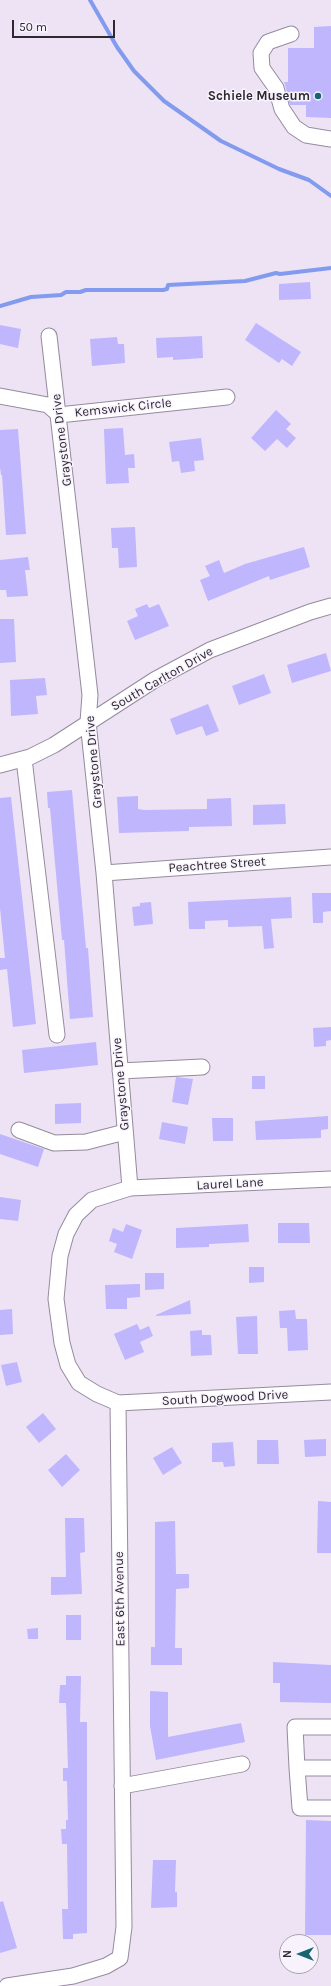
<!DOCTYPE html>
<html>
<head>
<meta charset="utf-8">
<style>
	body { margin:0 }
	#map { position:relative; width:331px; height:1986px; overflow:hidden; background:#ede3f5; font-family:Karla,sans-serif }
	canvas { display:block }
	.north { position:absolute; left:279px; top:1934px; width:40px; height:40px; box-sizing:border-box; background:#f8f2fd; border:1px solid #a7a2ab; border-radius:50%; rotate:270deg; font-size:11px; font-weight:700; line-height:16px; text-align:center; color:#2d2930 }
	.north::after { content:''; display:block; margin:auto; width:14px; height:18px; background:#18646f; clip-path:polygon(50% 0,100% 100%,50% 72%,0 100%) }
	.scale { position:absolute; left:12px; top:20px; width:103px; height:18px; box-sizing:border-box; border:2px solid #2d2930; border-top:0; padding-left:5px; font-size:12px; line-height:14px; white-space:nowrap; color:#2d2930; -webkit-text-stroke:3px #f8f2fd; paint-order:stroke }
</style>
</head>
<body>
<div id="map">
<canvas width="331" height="1986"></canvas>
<div class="north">N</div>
<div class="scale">50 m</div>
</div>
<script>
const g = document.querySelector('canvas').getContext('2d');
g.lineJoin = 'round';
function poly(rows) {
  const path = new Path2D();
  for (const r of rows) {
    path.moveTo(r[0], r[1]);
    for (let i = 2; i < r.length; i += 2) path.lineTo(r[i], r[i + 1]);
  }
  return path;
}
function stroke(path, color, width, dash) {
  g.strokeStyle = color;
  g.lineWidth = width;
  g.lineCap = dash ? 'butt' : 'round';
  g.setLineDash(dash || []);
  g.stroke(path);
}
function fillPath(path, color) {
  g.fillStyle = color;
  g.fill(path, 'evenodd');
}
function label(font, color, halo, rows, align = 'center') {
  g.font = font + ' Karla,sans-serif';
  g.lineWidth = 3;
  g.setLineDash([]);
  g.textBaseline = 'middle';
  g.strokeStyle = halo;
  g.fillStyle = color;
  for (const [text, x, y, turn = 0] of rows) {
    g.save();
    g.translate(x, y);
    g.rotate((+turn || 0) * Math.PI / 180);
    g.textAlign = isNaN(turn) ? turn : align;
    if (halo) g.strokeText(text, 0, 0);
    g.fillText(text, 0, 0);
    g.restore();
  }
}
stroke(poly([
	[90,0,117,47,134,71,164,101,221,141,279,169,309,180,331,196],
	[0,306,31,297,61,295,66,292,80,292,86,290,163,290,167,289,168,285,245,281,276,273,280,274,331,268]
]), '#829bee', 4);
fillPath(poly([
	[331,26,331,118,306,117,306,105,290,105,285,85,284,82,288,82,288,48,314,48,314,27],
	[310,282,311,299,279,300,279,284],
	[256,323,301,352,292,366,282,359,279,363,245,340],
	[0,325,21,329,18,348,0,344],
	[202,336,203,358,173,360,173,357,157,358,156,338],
	[117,337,118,344,124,344,125,363,92,366,90,339],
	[276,410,291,424,286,429,296,438,287,448,277,439,265,451,251,438],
	[123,428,125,455,134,454,135,468,128,468,129,483,106,484,104,429],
	[18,429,26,534,6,535,2,475,1,475,0,467,0,430],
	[201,438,204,460,194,461,195,471,181,473,179,461,172,462,169,442],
	[135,527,137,567,119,568,118,548,112,548,111,528],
	[304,547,310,567,270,580,269,576,208,601,200,580,210,576,205,566,219,560,224,573,245,564],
	[28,557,30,570,25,570,28,596,7,597,6,590,0,590,0,560],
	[147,604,149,608,159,604,169,626,135,640,127,621,138,616,135,609],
	[0,619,14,619,16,662,0,663],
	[326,653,331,671,292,683,287,665],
	[264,674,271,693,239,705,232,686],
	[45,678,47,695,36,696,38,714,11,716,10,680],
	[208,704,219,731,206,736,202,726,176,735,170,719],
	[72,790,86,948,88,948,93,1017,70,1019,64,940,62,940,50,808,48,808,47,792],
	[138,796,138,809,144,810,207,809,207,799,231,798,232,826,189,827,189,831,119,833,117,797],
	[11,797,36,1024,13,1027,7,969,0,970,0,958,5,958,0,908,0,798],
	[285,804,286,824,253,825,253,805],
	[312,893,331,893,331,911,323,912,323,923,313,923],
	[291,897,292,918,271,919,274,948,264,949,262,926,228,927,228,920,205,921,205,929,189,929,188,902],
	[151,902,153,924,134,926,132,907,140,906,140,903],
	[331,1027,331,1040,326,1041,326,1046,314,1047,313,1028],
	[96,1042,98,1065,24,1073,22,1050],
	[252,1076,265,1076,265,1089,252,1089],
	[176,1077,193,1079,188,1105,172,1102],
	[81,1103,81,1123,55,1124,55,1104],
	[328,1116,328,1129,321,1130,321,1138,256,1140,255,1121],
	[212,1118,233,1118,233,1141,213,1141],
	[162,1122,188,1127,185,1144,159,1139],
	[0,1134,44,1149,38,1167,0,1154],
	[0,1197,21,1200,18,1221,0,1219],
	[278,1223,309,1223,310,1243,278,1243],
	[126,1224,142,1230,132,1259,114,1252,117,1244,109,1241,113,1228,123,1232],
	[248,1224,249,1242,209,1244,209,1247,176,1248,176,1228],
	[249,1267,264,1267,264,1282,249,1283],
	[145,1273,164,1273,164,1289,145,1290],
	[140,1284,140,1297,127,1298,127,1309,106,1309,105,1285],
	[190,1300,191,1314,156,1316,156,1315],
	[12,1309,13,1334,0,1335,0,1310],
	[295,1310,296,1319,307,1319,308,1350,288,1351,287,1328,280,1328,279,1311],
	[257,1316,258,1354,238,1354,236,1317],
	[137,1324,140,1330,149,1326,153,1336,140,1342,144,1352,125,1360,114,1334],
	[202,1330,202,1335,211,1335,212,1355,191,1356,190,1331],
	[17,1362,22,1382,6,1386,1,1365],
	[43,1413,56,1429,39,1443,26,1427],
	[326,1439,326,1456,305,1457,304,1440],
	[257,1440,278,1440,279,1464,257,1464],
	[233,1442,235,1466,224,1467,223,1462,212,1462,212,1443],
	[172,1447,182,1463,163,1475,153,1458],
	[66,1454,80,1470,62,1487,48,1470],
	[318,1501,331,1502,331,1553,317,1553],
	[65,1518,84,1518,85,1552,80,1553,82,1594,51,1595,51,1577,66,1577],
	[175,1521,176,1574,189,1574,189,1588,176,1589,175,1648,182,1648,182,1665,151,1665,151,1647,155,1647,155,1522],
	[66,1615,81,1615,81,1640,66,1640],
	[38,1628,38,1639,28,1639,27,1629],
	[273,1662,331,1665,331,1703,280,1702,280,1683,273,1683],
	[66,1676,81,1676,80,1722,87,1722,87,1933,73,1934,73,1939,63,1939,62,1909,68,1909,67,1844,62,1844,61,1829,66,1829,66,1820,68,1820,67,1781,63,1781,63,1768,68,1768,66,1703,59,1703,60,1685,66,1685],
	[150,1691,168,1692,168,1737,241,1723,245,1742,156,1760,150,1726],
	[306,1820,331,1821,331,1935,305,1935],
	[153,1860,176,1860,175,1892,177,1892,177,1907,151,1908],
	[3,1901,17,1948,0,1953,0,1902]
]), '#c0b6fd');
const minor = poly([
	[291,34,268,42,261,53,262,68,276,88,282,109,294,127,306,135,331,139],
	[49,336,90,695,88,722,104,873,130,1188],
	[0,396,48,405,59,415,227,397],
	[24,759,57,1035],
	[0,765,30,757,54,745,156,679,210,650,310,612,331,606],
	[104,873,331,857],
	[120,1071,202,1067],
	[19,1130,54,1143,86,1142,125,1132],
	[331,1179,130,1188,92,1200,76,1215,66,1234,60,1256,56,1299,62,1343,68,1365,79,1383,97,1394,118,1403,331,1392],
	[331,1727,295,1727,297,1768,331,1768],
	[297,1768,300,1808,331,1808],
	[122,1786,242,1764],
	[7,1986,73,1976,106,1966,120,1958,124,1927,118,1403]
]);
stroke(minor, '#958b9d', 17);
stroke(minor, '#fff', 15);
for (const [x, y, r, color] of [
	[318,96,4,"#18646f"]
]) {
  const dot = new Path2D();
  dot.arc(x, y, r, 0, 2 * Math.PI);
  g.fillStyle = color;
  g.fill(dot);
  stroke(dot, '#f8f2fd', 1.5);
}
label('bold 13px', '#2d2930', '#f8f2fd', [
	["Schiele Museum",310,96]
], 'right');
label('13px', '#2d2930', '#f8f2fd', [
	["Kemswick Circle",123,408,-6],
	["Graystone Drive",62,440,-97],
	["South Carlton Drive",162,679,-30],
	["Graystone Drive",94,762,-95],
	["Peachtree Street",217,865,-4],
	["Graystone Drive",121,1084,-95],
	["Laurel Lane",230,1184,-3],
	["South Dogwood Drive",225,1398,-3],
	["East 6th Avenue",120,1599,-91]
]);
</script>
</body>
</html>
